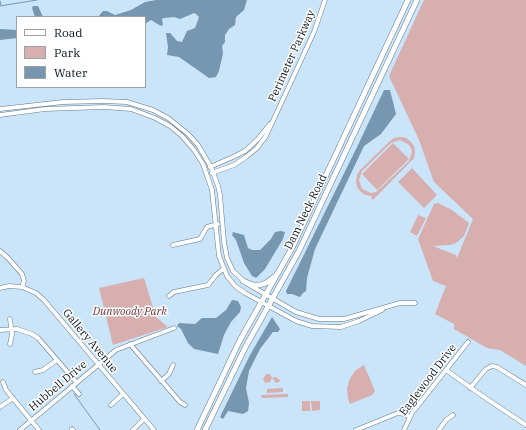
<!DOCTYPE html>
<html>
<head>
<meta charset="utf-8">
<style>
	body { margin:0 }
	#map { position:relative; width:526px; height:430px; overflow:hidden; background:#cae4f9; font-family:"IBM Plex Serif",serif }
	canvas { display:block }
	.legend { position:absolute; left:16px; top:16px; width:130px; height:72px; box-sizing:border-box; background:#fff; border:1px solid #9da1a4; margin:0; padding:5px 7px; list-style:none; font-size:12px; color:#0b141b }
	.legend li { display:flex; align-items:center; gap:8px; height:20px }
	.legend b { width:20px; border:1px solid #9da1a4 }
</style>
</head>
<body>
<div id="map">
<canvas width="526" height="430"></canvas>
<ul class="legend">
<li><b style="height:5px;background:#fff"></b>Road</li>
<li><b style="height:11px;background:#d7afaf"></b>Park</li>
<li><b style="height:11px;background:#7797b1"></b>Water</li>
</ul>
</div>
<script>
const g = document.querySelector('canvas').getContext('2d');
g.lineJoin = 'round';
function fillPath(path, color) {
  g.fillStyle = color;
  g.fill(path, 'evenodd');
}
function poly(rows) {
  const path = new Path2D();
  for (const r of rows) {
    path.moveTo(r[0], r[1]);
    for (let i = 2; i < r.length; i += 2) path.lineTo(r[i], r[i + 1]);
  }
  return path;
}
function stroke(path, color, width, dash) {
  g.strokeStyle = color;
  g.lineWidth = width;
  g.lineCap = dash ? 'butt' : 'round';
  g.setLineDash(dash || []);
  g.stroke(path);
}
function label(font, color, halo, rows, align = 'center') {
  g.font = font + ' "IBM Plex Serif",serif';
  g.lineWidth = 3;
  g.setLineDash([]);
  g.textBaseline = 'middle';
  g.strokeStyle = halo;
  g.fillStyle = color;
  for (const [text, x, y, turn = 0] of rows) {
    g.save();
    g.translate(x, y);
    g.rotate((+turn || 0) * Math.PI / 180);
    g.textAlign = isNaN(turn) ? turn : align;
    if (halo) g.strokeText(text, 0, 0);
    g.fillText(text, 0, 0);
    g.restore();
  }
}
fillPath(poly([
	[424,0,526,0,526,366,500,350,487,348,454,329,454,324,435,314,446,286,433,281,418,239,434,204,438,203,452,210,469,223,464,236,456,243,450,245,433,246,456,255,457,258,473,219,434,182,419,140,389,76],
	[400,137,406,138,410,141,414,146,415,152,414,158,373,200,371,198,372,196,365,195,360,191,357,187,356,181,357,175,360,170,390,141,394,138],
	[400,140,408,144,411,148,412,152,409,161,376,192,371,193,362,189,359,180,362,171,391,143],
	[393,143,409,159,377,190,362,174],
	[412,168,437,195,424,208,398,182],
	[418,215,426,218,417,236,410,232],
	[144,278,156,317,168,327,113,345,99,288],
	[364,365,375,391,372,395,350,404,348,399,347,389,349,381,352,375,356,370],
	[266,374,270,374,272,378,276,377,281,381,276,383,272,378,270,382,265,383,263,379],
	[283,388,283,392,267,393,267,389],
	[288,394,288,397,262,398,261,395],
	[302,401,310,401,310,411,302,411],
	[311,401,320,401,320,410,312,411]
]), '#d7afaf');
fillPath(poly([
	[156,0,247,0,244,10,236,17,235,25,229,29,225,35,225,42,222,46,223,53,219,71,216,77,209,78,179,57,167,55,168,47,166,33,170,33,177,41,182,42,187,31,195,28,199,17,196,14,194,13,180,19,174,17,164,18,162,19,163,25,161,26,151,20,145,24,145,17,98,17,103,11,107,11,115,15,131,10,145,2],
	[33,6,38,6,43,17,35,17,32,8],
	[0,29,17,30,17,38,0,40],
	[384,90,390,90,396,114,381,134,364,146,315,249,307,278,306,291,303,293,300,297,292,294,287,294,286,291,358,145],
	[281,231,285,232,283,239,265,269,256,278,252,276,244,263,236,240,232,235,233,232,244,235,248,248,252,250,260,250,271,239,275,232],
	[232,300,238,301,241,307,240,312,231,322,224,335,218,354,194,349,188,343,181,329,177,326,179,323,195,324,202,318,216,318,226,310],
	[272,317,280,329,278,332,273,332,260,349,249,371,246,388,249,403,248,411,243,414,228,411,223,419,220,417,250,355]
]), '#7797b1');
stroke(poly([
	[0,1,1,5],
	[0,6,37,0],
	[74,394,100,430]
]), '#7797b1', 1);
const minor = poly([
	[0,109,63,102,103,101,127,102,153,110,168,118,188,134,198,145,211,167,218,186,220,195,224,242,227,258,233,271,246,283,296,312,319,319,344,319,400,303,415,303],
	[0,115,45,109,104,107,131,109,155,118,170,126,182,136,194,150,203,164,212,190,219,256,227,276,235,286,245,293,296,321,312,326,341,327,359,321,382,310],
	[210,167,233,157,245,151,258,139,270,124],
	[212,173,234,165,246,157,257,148,266,136,314,32,325,0],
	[173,245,200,239,207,227,218,224],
	[0,251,8,258,22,274,24,281,22,287],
	[0,288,9,286,22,287,36,293,44,300,154,430],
	[169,296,174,292,208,285,216,275,223,269],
	[10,319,12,334,10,344],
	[0,330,17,329,32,334,38,338,77,383],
	[130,344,180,402,185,405],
	[446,370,481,395,526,425],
	[35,372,43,370,57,360],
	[161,381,169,374,173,365],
	[3,382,6,390,39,430],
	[72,386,79,394],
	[470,388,486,369,492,366,497,367,526,385],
	[111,405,123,394],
	[0,407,13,398],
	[72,429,73,430],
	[20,430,116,350,174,328],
	[133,430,144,419],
	[356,430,398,413,404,414,410,417],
	[404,430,412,413,468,342],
	[439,430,446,420,453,415]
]);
const major = poly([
	[243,281,253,285,260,285,266,283,274,277],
	[197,430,240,340,292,248,408,0],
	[205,430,246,346,299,251,417,0]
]);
stroke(minor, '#62798b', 5);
stroke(major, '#62798b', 6);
stroke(minor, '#fff', 4);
stroke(major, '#fff', 5);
label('11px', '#0b141b', '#fff', [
	["Perimeter Parkway",292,56,-66],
	["Dam Neck Road",306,212,-64],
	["Gallery Avenue",90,341,50],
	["Eaglewood Drive",428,380,-53],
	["Hubbell Drive",58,386,-40]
]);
label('italic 11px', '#6d3336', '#fff', [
	["Dunwoody Park",130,312]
]);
</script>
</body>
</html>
